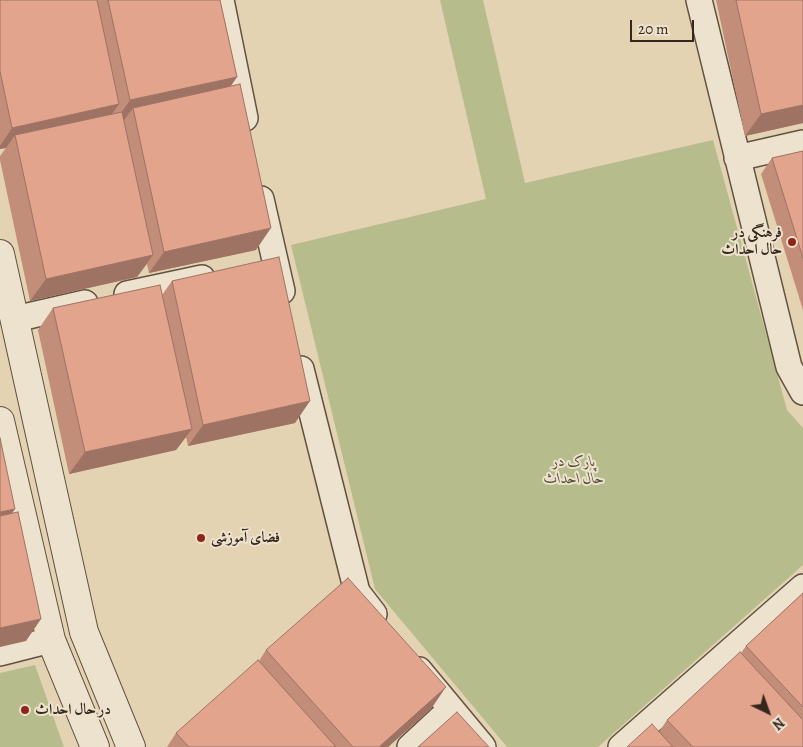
<!DOCTYPE html>
<html>
<head>
<meta charset="utf-8">
<style>
	body { margin:0 }
	#map { position:relative; width:803px; height:747px; overflow:hidden; background:#e4d3b3; font-family:Alegreya,serif }
	canvas { display:block }
	.north { position:absolute; left:743px; top:687px; width:50px; height:50px; -webkit-text-stroke:4px #ede2ce; paint-order:stroke; rotate:138deg; font-size:14px; font-weight:700; line-height:20px; text-align:center; color:#35271b }
	.north::after { content:''; display:block; margin:auto; width:18px; height:22px; background:#35271b; clip-path:polygon(50% 0,100% 100%,50% 72%,0 100%) }
	.scale { position:absolute; left:630px; top:20px; width:64px; height:22px; box-sizing:border-box; border:2px solid #35271b; border-top:0; padding-left:6px; font-size:15px; line-height:18px; white-space:nowrap; color:#35271b; -webkit-text-stroke:4px #ede2ce; paint-order:stroke }
</style>
</head>
<body>
<div id="map">
<canvas width="803" height="747"></canvas>
<div class="north">N</div>
<div class="scale">20 m</div>
</div>
<script>
const g = document.querySelector('canvas').getContext('2d');
g.lineJoin = 'round';
function fillPath(path, color) {
  g.fillStyle = color;
  g.fill(path, 'evenodd');
}
function poly(rows) {
  const path = new Path2D();
  for (const r of rows) {
    path.moveTo(r[0], r[1]);
    for (let i = 2; i < r.length; i += 2) path.lineTo(r[i], r[i + 1]);
  }
  return path;
}
function stroke(path, color, width, dash) {
  g.strokeStyle = color;
  g.lineWidth = width;
  g.lineCap = dash ? 'butt' : 'round';
  g.setLineDash(dash || []);
  g.stroke(path);
}
function label(font, color, halo, rows, align = 'center') {
  g.font = font + ' Alegreya,Amiri,serif';
  g.lineWidth = 4;
  g.setLineDash([]);
  g.textBaseline = 'middle';
  g.strokeStyle = halo;
  g.fillStyle = color;
  for (const [text, x, y, turn = 0] of rows) {
    g.save();
    g.translate(x, y);
    g.rotate((+turn || 0) * Math.PI / 180);
    g.textAlign = isNaN(turn) ? turn : align;
    if (halo) g.strokeText(text, 0, 0);
    g.fillText(text, 0, 0);
    g.restore();
  }
}
fillPath(poly([
	[440,0,483,0,525,183,713,140,787,410,803,428,803,565,598,747,507,747,375,589,291,245,486,199],
	[35,665,64,747,0,747,0,673]
]), '#b6bc8b');
const minor = poly([
	[221,0,245,118],
	[699,0,789,367,803,392],
	[737,158,803,143],
	[261,199,282,291],
	[127,294,202,278],
	[15,319,85,303],
	[301,369,357,592,374,614],
	[0,653,51,640],
	[419,670,483,747],
	[410,747,451,709],
	[621,747,803,587]
]);
const tertiary = poly([
	[0,254,84,632,131,747],
	[0,421,51,640,95,747]
]);
stroke(minor, '#615241', 28);
stroke(tertiary, '#615241', 30);
stroke(minor, '#ede2ce', 25);
stroke(tertiary, '#ede2ce', 28);
fillPath(poly([
	[0,0,220,0,237,77,230,86,256,250,149,273,147,264,137,277,30,301,0,160,0,156,6,148,0,149],
	[716,0,803,0,803,123,745,136],
	[803,151,803,310,761,174,772,158],
	[172,281,295,423,188,446,186,437,176,450,69,474,38,330,53,308,162,295],
	[803,593,803,747,627,747,659,732,667,720,741,653,746,646],
	[266,650,431,709,388,747,167,747,176,733,259,661]
]), '#c28d79');
fillPath(poly([
	[237,77,222,99,133,108,124,120,115,122,130,100],
	[119,104,104,126,15,135,6,148,0,149,0,146,12,128],
	[803,105,803,123,745,136,761,114],
	[271,228,256,250,149,273,164,252],
	[153,255,137,277,30,301,46,279],
	[310,401,295,423,188,446,203,425],
	[192,429,176,450,69,474,85,452],
	[15,509,0,531,0,512],
	[41,619,26,641,0,647,0,628],
	[446,687,431,709,388,747,379,747]
]), '#9e7363');
const building = poly([
	[0,0,97,0,119,104,12,128,0,71,0,0],
	[108,0,220,0,237,77,130,100,108,0],
	[736,0,803,0,803,105,761,114,736,0],
	[240,84,271,228,164,252,133,108,240,84],
	[122,112,153,255,46,279,15,135,122,112],
	[803,151,803,258,772,158,803,151],
	[279,257,310,401,203,425,172,281,279,257],
	[160,285,192,429,85,452,53,308,160,285],
	[0,438,15,509,0,512,0,438],
	[18,512,41,619,0,628,0,516,18,512],
	[348,578,446,687,379,747,353,747,266,650,348,578],
	[803,593,803,707,746,646,803,593],
	[740,652,803,720,803,747,693,747,667,720,740,652],
	[258,660,336,747,189,747,176,733,258,660],
	[457,712,489,747,418,747,457,712],
	[652,724,673,747,627,747,652,724]
]);
fillPath(building, '#e2a48d');
stroke(building, '#9e7363', 1);
for (const [x, y, r, color] of [
	[792,242,5,"#8f2418"],
	[201,538,5,"#8f2418"],
	[25,710,5,"#8f2418"]
]) {
  const dot = new Path2D();
  dot.arc(x, y, r, 0, 2 * Math.PI);
  g.fillStyle = color;
  g.fill(dot);
  stroke(dot, '#ede2ce', 2);
}
label('bold 15px', '#35271b', '#ede2ce', [
	["فرهنگی در",782,233,"right"],
	["حال احداث",782,250,"right"],
	["فضای آموزشی",211,538],
	["در حال احداث",35,710]
], 'left');
label('italic 15px', '#554c37', '#ede2ce', [
	["پارک در",574,462],
	["حال احداث",574,479]
]);
</script>
</body>
</html>
